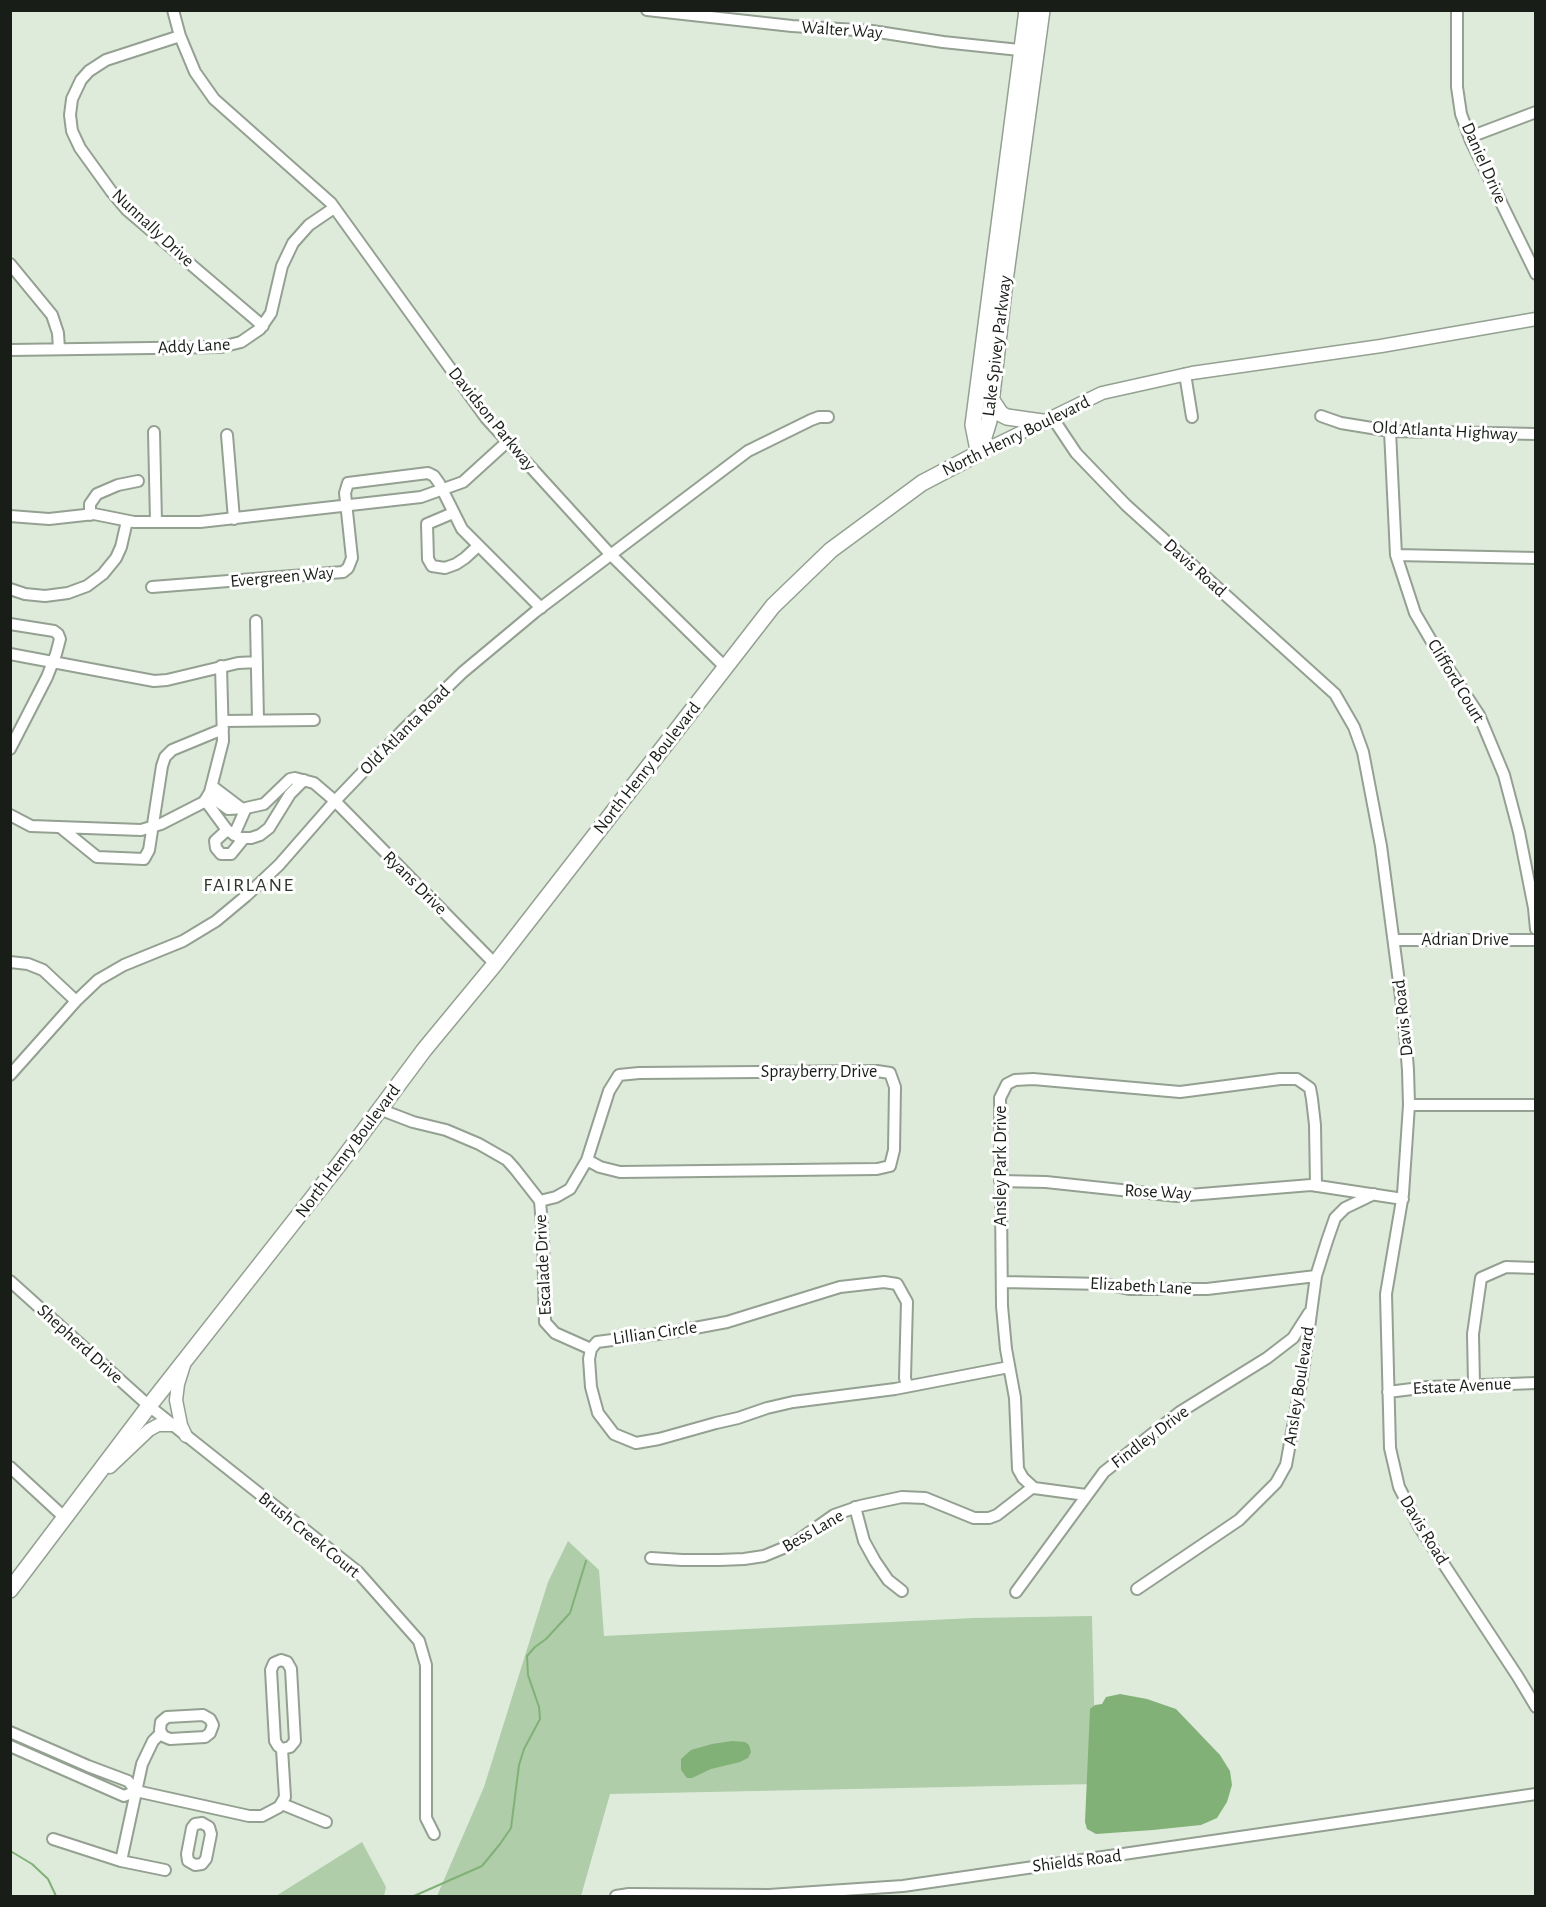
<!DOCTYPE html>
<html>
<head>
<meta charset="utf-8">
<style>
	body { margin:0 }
	#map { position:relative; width:1546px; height:1907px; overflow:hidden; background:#deebdb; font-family:"Alegreya Sans",sans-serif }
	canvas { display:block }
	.frame { position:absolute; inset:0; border:12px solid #181d17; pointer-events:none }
</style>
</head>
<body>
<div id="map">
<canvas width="1546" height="1907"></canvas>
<div class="frame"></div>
</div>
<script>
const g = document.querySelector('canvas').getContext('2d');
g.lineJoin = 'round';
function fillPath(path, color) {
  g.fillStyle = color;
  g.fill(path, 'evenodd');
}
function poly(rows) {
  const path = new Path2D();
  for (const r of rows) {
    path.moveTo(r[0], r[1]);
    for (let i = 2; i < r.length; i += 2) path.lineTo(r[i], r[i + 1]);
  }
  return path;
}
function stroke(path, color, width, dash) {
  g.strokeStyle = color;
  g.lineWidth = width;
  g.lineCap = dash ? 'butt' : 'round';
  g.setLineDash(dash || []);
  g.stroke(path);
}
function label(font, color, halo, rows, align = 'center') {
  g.font = font + ' "Alegreya Sans",sans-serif';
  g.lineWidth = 6;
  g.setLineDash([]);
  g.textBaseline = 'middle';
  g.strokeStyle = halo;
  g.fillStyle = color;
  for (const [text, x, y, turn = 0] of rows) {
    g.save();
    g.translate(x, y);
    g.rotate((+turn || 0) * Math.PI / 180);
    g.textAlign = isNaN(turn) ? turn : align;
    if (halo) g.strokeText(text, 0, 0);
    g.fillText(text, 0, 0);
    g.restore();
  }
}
fillPath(poly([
	[568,1541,599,1570,604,1636,973,1618,1092,1616,1096,1784,610,1794,581,1896,437,1896,484,1787,548,1582],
	[362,1842,386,1887,384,1896,276,1896]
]), '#aecda8');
fillPath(poly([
	[1120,1694,1147,1699,1176,1709,1220,1755,1230,1771,1232,1785,1227,1802,1217,1818,1201,1825,1153,1830,1096,1834,1087,1829,1085,1822,1090,1709,1095,1705,1102,1704,1106,1697],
	[732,1741,745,1742,749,1745,751,1752,748,1758,740,1762,711,1769,692,1778,687,1778,681,1770,681,1759,691,1750,712,1744]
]), '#82b178');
stroke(poly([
	[12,1852,32,1864,48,1879,56,1896],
	[414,1896,482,1866,500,1844,511,1828,519,1765,524,1749,540,1719,539,1707,528,1675,527,1656,535,1647,546,1639,570,1613,586,1561]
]), '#82b178', 2);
const minor = poly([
	[173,10,180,36,195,72,214,99,331,203,486,418,610,554,725,667],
	[647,10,792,26,872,31,943,42,1029,51],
	[1457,10,1457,87,1461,114,1471,141,1536,274],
	[180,36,106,60,89,71,81,80,72,99,70,115,72,131,80,148,111,191,127,210,263,326],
	[1470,137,1536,112],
	[10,264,52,315,58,333,59,349],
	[10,350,221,347,241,342,260,329,271,313,282,266,293,243,309,225,334,208],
	[1185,374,1192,417],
	[1321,416,1341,423,1390,431,1536,434],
	[1052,417,1076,453,1126,505,1335,694,1354,727,1363,752,1381,846,1404,1020,1408,1070,1409,1105,1403,1194,1386,1294,1390,1448,1399,1487,1420,1528,1518,1677,1536,1707],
	[1390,431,1396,555,1415,613,1439,654,1479,715,1504,775,1519,832,1534,908,1536,929],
	[154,432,156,522],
	[227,435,234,519],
	[453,513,427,524,428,559,432,566,445,568,456,564,465,558,478,546],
	[90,515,90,504,97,494,118,485,138,481],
	[10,516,49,519,94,514,134,522,200,522,421,497,463,482,507,442],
	[1396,555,1536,558],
	[152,587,343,572,348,568,352,558,345,493,348,483,428,473,434,476,439,483,462,529,541,608],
	[10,589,25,594,45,596,68,593,87,586,103,574,116,558,121,547,127,521],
	[256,621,258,720],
	[10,624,54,631,58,634,60,639,56,654,47,677,10,749],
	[10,654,154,681,167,680,238,663,257,662],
	[223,721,314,720],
	[212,786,241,808],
	[209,795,228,809,246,808,264,804,290,779,295,778,314,783,335,801,495,964],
	[205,800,227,830,240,838,251,838,260,835,269,828,290,794,304,780],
	[10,815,31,826,141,830,161,824,204,802,210,792,223,741,221,666],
	[60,827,97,857,144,859,149,850,162,766,165,757,172,750,223,729],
	[227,830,215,841,216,848,221,854,231,854,244,838],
	[234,835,246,808],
	[1394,940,1536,940],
	[10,962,28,964,43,970,76,1001],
	[10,1075,76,1001,98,980,124,965,183,941,216,921,246,896,279,865,335,801,404,729,463,672,535,612,748,451,811,420,819,417,828,417],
	[1409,1105,1536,1105],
	[379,1109,413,1122,446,1130,479,1144,507,1160,515,1169,540,1201,543,1237,545,1322,555,1333,591,1349],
	[1000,1181,1046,1182,1177,1196,1311,1185,1403,1199],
	[540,1201,556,1197,570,1189,587,1160,609,1091,619,1075,639,1073,877,1071,890,1073,895,1087,894,1150,890,1166,877,1169,620,1172,600,1167,587,1160],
	[10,1281,149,1406,358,1572,419,1641,426,1665,426,1818,434,1834],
	[1002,1282,1105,1284,1129,1289,1207,1289,1316,1276],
	[1474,1384,1473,1334,1481,1278,1506,1267,1536,1268],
	[907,1386,905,1378,907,1302,897,1284,884,1282,840,1287,727,1322,673,1332,597,1342,591,1349,589,1359,591,1387,598,1413,614,1434,636,1443,659,1439,716,1423,738,1418,767,1408,793,1402,895,1389,1009,1367],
	[1388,1392,1428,1387,1536,1383],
	[10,1467,64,1517],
	[1086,1495,1034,1488,1023,1478,1018,1469,1015,1398,1006,1349,1002,1306,1000,1098,1007,1084,1015,1080,1033,1079,1180,1092,1280,1079,1297,1079,1310,1088,1312,1099,1315,1125,1316,1186],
	[855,1507,864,1541,875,1561,888,1580,902,1591],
	[651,1558,682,1560,719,1560,744,1559,764,1556,793,1544,834,1515,860,1506,902,1497,925,1498,974,1518,989,1518,997,1515,1033,1487],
	[1137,1589,1239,1520,1276,1483,1286,1465,1303,1372,1316,1276,1327,1241,1335,1218,1345,1208,1374,1194],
	[1016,1592,1104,1472,1180,1412,1267,1358,1293,1338,1309,1313],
	[203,1715,210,1719,213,1725,210,1733,205,1737,170,1739,163,1736,160,1730,161,1722,167,1717,203,1715],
	[10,1732,88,1766,128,1781,136,1791],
	[10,1746,124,1796,136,1791,249,1816,262,1816,279,1807,285,1797,282,1749,278,1746,275,1741,271,1670,274,1663,281,1660,287,1662,291,1669,295,1741,290,1747,282,1749],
	[282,1804,326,1822],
	[202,1823,209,1827,211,1834,206,1859,202,1864,195,1865,188,1861,187,1854,192,1828,195,1824,202,1823],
	[53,1839,121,1861,165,1870],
	[121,1861,142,1764,153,1741,161,1733],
	[616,1896,629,1894,769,1895,903,1886,1536,1794]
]);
const major = poly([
	[979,453,1102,393,1192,373,1381,346,1536,319],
	[184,1365,178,1384,176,1400,181,1425,186,1436],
	[110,1467,149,1430,158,1425,172,1425]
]);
const highway = poly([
	[991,399,1001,414,1007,417,1042,422],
	[978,450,973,425,1027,10],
	[979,453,989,421,1005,281,1042,10],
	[10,1590,149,1406,340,1163,424,1050,495,964,773,606,831,550,922,483,979,453]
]);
stroke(minor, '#94a091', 14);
stroke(major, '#94a091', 15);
stroke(highway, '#94a091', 18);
stroke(minor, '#fff', 10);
stroke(major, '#fff', 12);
stroke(highway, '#fff', 15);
label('18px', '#181d17', '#fff', [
	["Walter Way",842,30,4],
	["Daniel Drive",1484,163,66],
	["Nunnally Drive",153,228,43],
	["Addy Lane",194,346,-3],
	["Lake Spivey Parkway",997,346,-83],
	["Davidson Parkway",492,419,51],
	["Old Atlanta Highway",1445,431,3],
	["North Henry Boulevard",1016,436,-26],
	["Davis Road",1195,568,42],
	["Evergreen Way",282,577,-5],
	["Clifford Court",1456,681,59],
	["Old Atlanta Road",405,730,-45],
	["North Henry Boulevard",647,768,-52],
	["Ryans Drive",415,883,45],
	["Adrian Drive",1465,940],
	["Davis Road",1403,1018,-96],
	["Sprayberry Drive",819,1072],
	["North Henry Boulevard",348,1151,-53],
	["Ansley Park Drive",1001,1166,-90],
	["Rose Way",1158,1192,3],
	["Escalade Drive",543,1265,-93],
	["Elizabeth Lane",1141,1286,3],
	["Lillian Circle",655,1333,-8],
	["Shepherd Drive",80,1344,42],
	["Ansley Boulevard",1299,1386,-81],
	["Estate Avenue",1462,1386,-3],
	["Findley Drive",1150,1437,-37],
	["Davis Road",1424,1530,59],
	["Bess Lane",813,1531,-30],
	["Brush Creek Court",309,1535,39],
	["Shields Road",1077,1861,-7]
]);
g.letterSpacing = '1.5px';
label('20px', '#2e382c', '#fff', [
	["FAIRLANE",249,885]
]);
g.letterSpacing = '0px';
</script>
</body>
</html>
